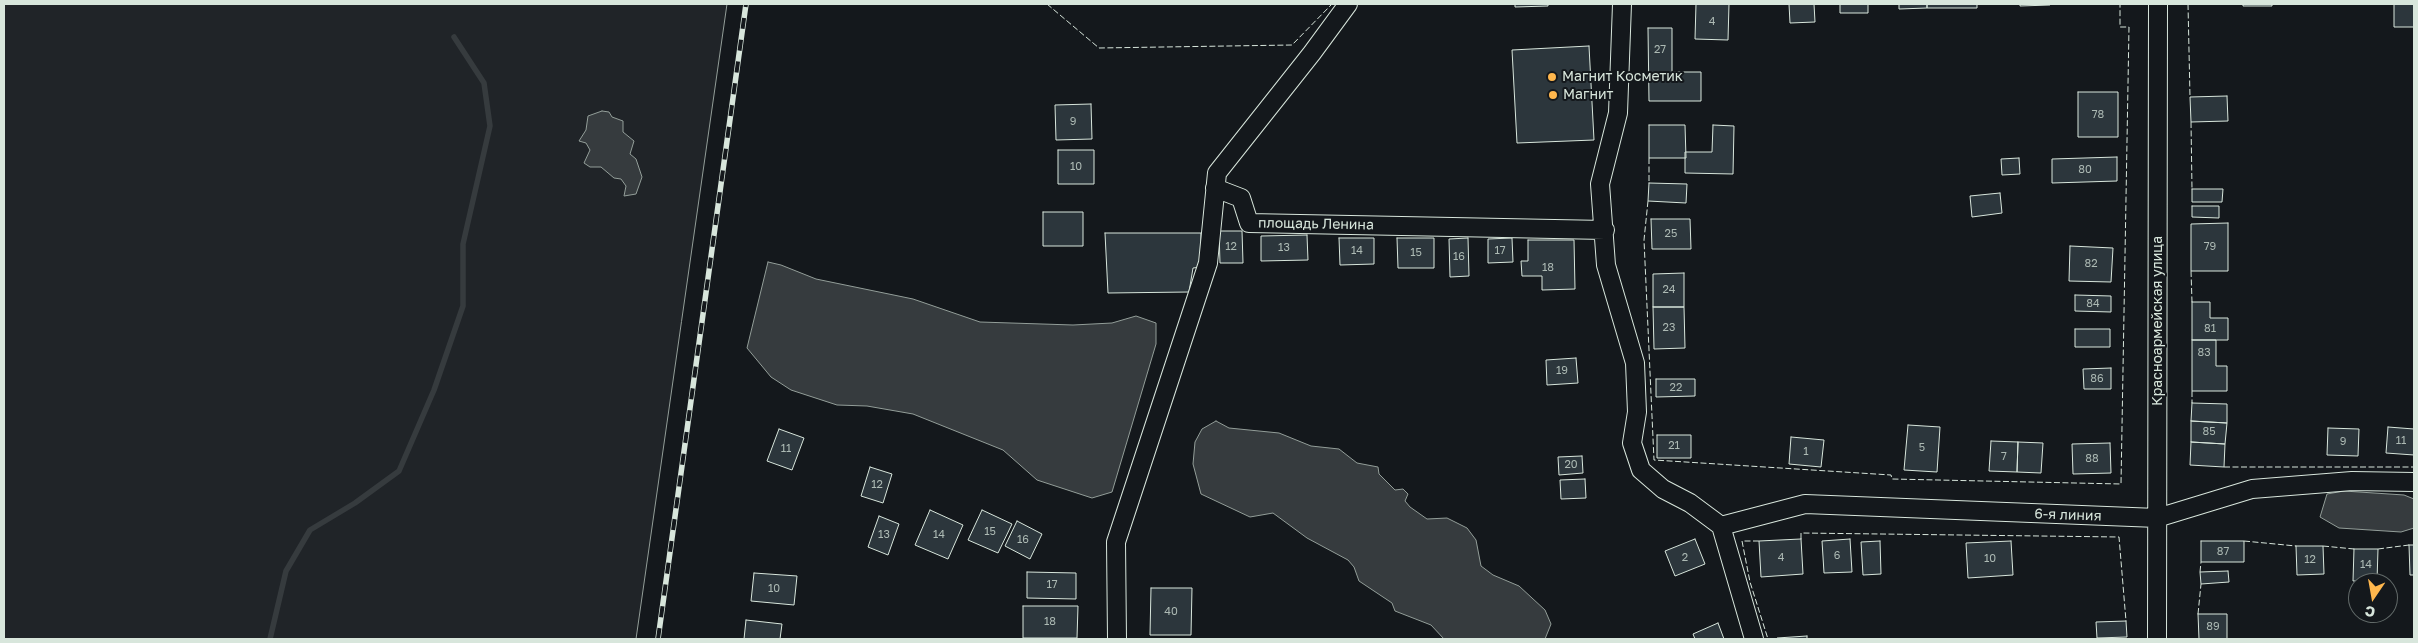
<!DOCTYPE html>
<html>
<head>
<meta charset="utf-8">
<style>
	body { margin:0 }
	#map { position:relative; width:2418px; height:643px; overflow:hidden; background:#14181c; font-family:"Golos Text",sans-serif }
	canvas { display:block }
	.frame { position:absolute; inset:0; border:5px solid #d8e6dc; pointer-events:none }
	.north { position:absolute; left:2348px; top:573px; width:50px; height:50px; box-sizing:border-box; background:#14181c; border:1px solid #626a69; border-radius:50%; rotate:192deg; font-size:14px; font-weight:700; line-height:20px; text-align:center; color:#d8e6dc }
	.north::after { content:''; display:block; margin:auto; width:18px; height:22px; background:#ffb74d; clip-path:polygon(50% 0,100% 100%,50% 72%,0 100%) }
</style>
</head>
<body>
<div id="map">
<canvas width="2418" height="643"></canvas>
<div class="frame"></div>
<div class="north">С</div>
</div>
<script>
const g = document.querySelector('canvas').getContext('2d');
g.lineJoin = 'round';
function fillPath(path, color) {
  g.fillStyle = color;
  g.fill(path, 'evenodd');
}
function poly(rows) {
  const path = new Path2D();
  for (const r of rows) {
    path.moveTo(r[0], r[1]);
    for (let i = 2; i < r.length; i += 2) path.lineTo(r[i], r[i + 1]);
  }
  return path;
}
function stroke(path, color, width, dash) {
  g.strokeStyle = color;
  g.lineWidth = width;
  g.lineCap = dash ? 'butt' : 'round';
  g.setLineDash(dash || []);
  g.stroke(path);
}
function label(font, color, halo, rows, align = 'center') {
  g.font = font + ' "Golos Text",sans-serif';
  g.lineWidth = 4;
  g.setLineDash([]);
  g.textBaseline = 'middle';
  g.strokeStyle = halo;
  g.fillStyle = color;
  for (const [text, x, y, turn = 0] of rows) {
    g.save();
    g.translate(x, y);
    g.rotate((+turn || 0) * Math.PI / 180);
    g.textAlign = isNaN(turn) ? turn : align;
    if (halo) g.strokeText(text, 0, 0);
    g.fillText(text, 0, 0);
    g.restore();
  }
}
const green = poly([
	[4,4,727,4,636,639,4,639,4,4]
]);
fillPath(green, '#202428');
stroke(green, '#939e99', 1);
const water = poly([
	[602,111,609,112,612,117,623,121,623,132,634,141,630,154,636,159,642,177,636,194,624,196,626,186,621,179,614,178,601,167,590,167,584,163,590,150,586,143,579,141,586,130,588,116,602,111],
	[768,262,781,265,816,279,913,299,980,322,1073,325,1112,323,1136,316,1156,323,1156,344,1112,492,1092,498,1037,480,1003,450,913,414,867,406,837,405,791,390,771,377,747,348,768,262],
	[1216,421,1229,428,1279,433,1311,446,1339,449,1357,463,1378,467,1379,474,1395,490,1403,489,1408,494,1405,501,1410,507,1427,519,1447,518,1467,528,1476,540,1481,566,1493,575,1519,586,1545,610,1551,624,1545,639,1444,639,1431,625,1395,611,1392,603,1359,581,1354,567,1348,560,1307,538,1273,513,1250,517,1201,494,1193,464,1195,442,1202,429,1216,421],
	[2344,491,2404,495,2414,499,2414,528,2401,532,2339,528,2320,517,2327,494,2344,491]
]);
fillPath(water, '#363b3e');
stroke(water, '#939e99', 1);
stroke(poly([
	[270,639,286,571,310,530,355,503,399,471,434,390,463,306,463,244,490,126,484,83,454,37]
]), '#363b3e', 5.5);
const building = poly([
	[1515,4,1548,4,1548,6,1515,7,1515,4],
	[1696,4,1729,4,1728,40,1695,39,1696,4],
	[1789,4,1814,4,1815,22,1790,23,1789,4],
	[1840,4,1868,4,1868,13,1840,13,1840,4],
	[1899,4,1927,4,1927,8,1899,9,1899,4],
	[1927,4,1977,4,1977,8,1927,8,1927,4],
	[2020,4,2050,4,2050,5,2020,6,2020,4],
	[2243,4,2272,4,2272,6,2243,6,2243,4],
	[2394,4,2414,4,2414,27,2394,27,2394,4],
	[1648,28,1672,28,1672,72,1701,72,1701,101,1649,101,1648,28],
	[1589,46,1594,140,1517,143,1512,50,1589,46],
	[2078,92,2118,92,2118,137,2078,137,2078,92],
	[2227,96,2228,121,2191,122,2190,97,2227,96],
	[1091,104,1092,139,1056,140,1055,105,1091,104],
	[1649,125,1685,125,1686,158,1649,158,1649,125],
	[1713,125,1734,126,1733,174,1685,173,1685,152,1712,152,1713,125],
	[1058,150,1094,150,1094,184,1058,184,1058,150],
	[2117,157,2117,181,2052,183,2052,159,2117,157],
	[2019,158,2020,174,2002,175,2001,159,2019,158],
	[1649,183,1687,184,1686,203,1648,201,1649,183],
	[2192,189,2223,189,2222,202,2192,202,2192,189],
	[2000,193,2002,213,1972,217,1970,196,2000,193],
	[2192,206,2219,206,2219,218,2192,217,2192,206],
	[1043,212,1083,212,1083,246,1043,246,1043,212],
	[1651,219,1690,219,1691,249,1652,249,1651,219],
	[2228,223,2228,271,2191,271,2191,224,2228,223],
	[1219,231,1242,231,1243,263,1220,263,1219,231],
	[1105,233,1201,233,1201,267,1193,268,1189,292,1108,293,1105,233],
	[1307,235,1308,260,1261,261,1261,236,1307,235],
	[1339,238,1374,238,1374,264,1340,265,1339,238],
	[1397,238,1434,238,1434,268,1398,268,1397,238],
	[1468,238,1469,276,1450,277,1449,239,1468,238],
	[1512,238,1513,262,1488,263,1488,239,1512,238],
	[1528,240,1574,240,1575,289,1542,290,1542,276,1522,276,1521,261,1528,261,1528,240],
	[2070,246,2113,248,2111,282,2069,281,2070,246],
	[1684,273,1684,307,1653,307,1653,274,1684,273],
	[2075,295,2111,296,2111,312,2075,311,2075,295],
	[2192,302,2210,302,2210,318,2228,318,2228,340,2192,340,2192,302],
	[1653,307,1684,307,1685,348,1654,349,1653,307],
	[2075,329,2110,329,2110,347,2075,347,2075,329],
	[2192,340,2216,340,2216,366,2227,366,2227,391,2192,391,2192,340],
	[1576,358,1578,383,1547,385,1546,360,1576,358],
	[2111,368,2111,389,2084,389,2083,369,2111,368],
	[1656,379,1695,379,1695,396,1656,397,1656,379],
	[2192,403,2227,404,2227,423,2191,421,2192,403],
	[2191,421,2227,423,2225,444,2191,442,2191,421],
	[1908,425,1940,427,1937,472,1904,470,1908,425],
	[2388,427,2414,429,2414,455,2386,453,2388,427],
	[2328,428,2359,429,2358,456,2327,455,2328,428],
	[779,429,804,438,792,470,767,461,779,429],
	[1657,435,1691,435,1691,458,1657,458,1657,435],
	[1791,437,1824,440,1821,467,1789,464,1791,437],
	[1991,441,2018,442,2017,472,1989,471,1991,441],
	[2018,442,2043,443,2041,473,2017,472,2018,442],
	[2191,442,2225,444,2224,467,2190,465,2191,442],
	[2110,443,2111,473,2073,474,2072,444,2110,443],
	[1582,456,1583,473,1559,475,1558,457,1582,456],
	[870,467,892,474,883,503,861,496,870,467],
	[1585,479,1586,498,1561,499,1560,480,1585,479],
	[930,510,963,525,948,559,915,545,930,510],
	[982,510,1012,524,998,553,968,540,982,510],
	[879,516,899,524,888,555,868,547,879,516],
	[1017,521,1042,534,1030,559,1005,546,1017,521],
	[1695,539,1705,564,1675,576,1665,551,1695,539],
	[1801,539,1803,574,1761,577,1759,541,1801,539],
	[1850,539,1852,572,1824,573,1822,541,1850,539],
	[1880,541,1881,574,1863,575,1861,542,1880,541],
	[2011,541,2013,575,1968,578,1966,543,2011,541],
	[2201,541,2244,541,2244,562,2201,562,2201,541],
	[2409,545,2414,545,2414,575,2410,575,2409,545],
	[2296,546,2323,546,2324,574,2297,575,2296,546],
	[2354,549,2378,549,2377,581,2353,581,2354,549],
	[2228,571,2229,582,2201,584,2200,572,2228,571],
	[1027,572,1076,573,1076,599,1027,598,1027,572],
	[754,573,797,576,794,605,751,601,754,573],
	[1151,588,1192,588,1191,635,1150,635,1151,588],
	[1023,606,1078,606,1077,638,1023,638,1023,606],
	[2198,614,2227,614,2227,639,2199,639,2198,614],
	[746,620,782,624,780,639,744,639,746,620],
	[2126,621,2127,637,2097,638,2096,622,2126,621],
	[1718,623,1724,639,1695,639,1693,634,1718,623],
	[1807,636,1807,639,1778,639,1777,638,1807,636]
]);
fillPath(building, '#2c363c');
stroke(building, '#d8e6dc', 1);
const street = poly([
	[1622,4,1618,113,1600,184,1606,265,1635,363,1637,412,1632,443,1641,470,1663,489,1690,503,1721,526],
	[1215,188,1241,198,1249,223,1605,230],
	[1721,526,1805,504,2157,518,2252,489,2352,481,2414,482],
	[1721,526,1754,639],
	[1117,639,1116,542,1208,263,1217,173,1312,53,1348,4],
	[2157,639,2158,4]
]);
stroke(street, '#d8e6dc', 20);
stroke(street, '#14181c', 18);
const rail = poly([
	[658,639,746,4]
]);
stroke(rail, '#d8e6dc', 5.5);
stroke(rail, '#14181c', 4, [11]);
stroke(poly([
	[1047,4,1099,48,1292,45,1332,4],
	[2188,4,2190,97],
	[2191,122,2192,189],
	[1649,158,1649,183],
	[1648,201,1644,240,1654,460,1891,475,1892,479,2121,484,2129,27,2120,27,2120,5],
	[2191,271,2192,302],
	[2192,391,2192,403],
	[2224,467,2414,467],
	[1801,539,1801,533,2119,537,2126,621],
	[1759,541,1742,541,1750,582,1768,639],
	[2244,541,2296,546],
	[2323,546,2354,549],
	[2378,549,2409,545],
	[2200,572,2201,562],
	[2198,614,2201,584]
]), '#d8e6dc', 1, [6, 2.5]);
for (const [x, y, r, color] of [
	[1552,77,5,"#ffb74d"],
	[1553,95,5,"#ffb74d"]
]) {
  const dot = new Path2D();
  dot.arc(x, y, r, 0, 2 * Math.PI);
  g.fillStyle = color;
  g.fill(dot);
  stroke(dot, '#14181c', 2);
}
label('11px', '#adbab4', null, [
	["4",1712,22],
	["27",1660,50],
	["78",2098,115],
	["9",1073,122],
	["10",1076,167],
	["80",2085,170],
	["25",1671,234],
	["12",1231,247],
	["79",2210,247],
	["13",1284,248],
	["14",1357,251],
	["17",1500,251],
	["15",1416,253],
	["16",1459,257],
	["82",2091,264],
	["18",1548,268],
	["24",1669,290],
	["84",2093,304],
	["23",1669,328],
	["81",2210,329],
	["83",2204,353],
	["19",1562,371],
	["86",2097,379],
	["22",1676,388],
	["85",2209,432],
	["11",2401,441],
	["9",2343,442],
	["21",1674,446],
	["5",1922,448],
	["11",786,449],
	["1",1806,452],
	["7",2004,457],
	["88",2092,459],
	["20",1571,465],
	["12",877,485],
	["15",990,532],
	["13",884,535],
	["14",939,535],
	["16",1023,540],
	["87",2223,552],
	["6",1837,556],
	["2",1685,558],
	["4",1781,558],
	["10",1990,559],
	["12",2310,560],
	["14",2366,565],
	["17",1052,585],
	["10",774,589],
	["40",1171,612],
	["18",1050,622],
	["89",2213,627]
]);
label('14px', '#d8e6dc', '#14181c', [
	["Магнит Косметик",1562,77],
	["Магнит",1563,95]
], 'left');
label('14px', '#d8e6dc', '#14181c', [
	["площадь Ленина",1316,224,1],
	["Красноармейская улица",2158,321,-90],
	["6-я линия",2068,515,2]
]);
</script>
</body>
</html>
